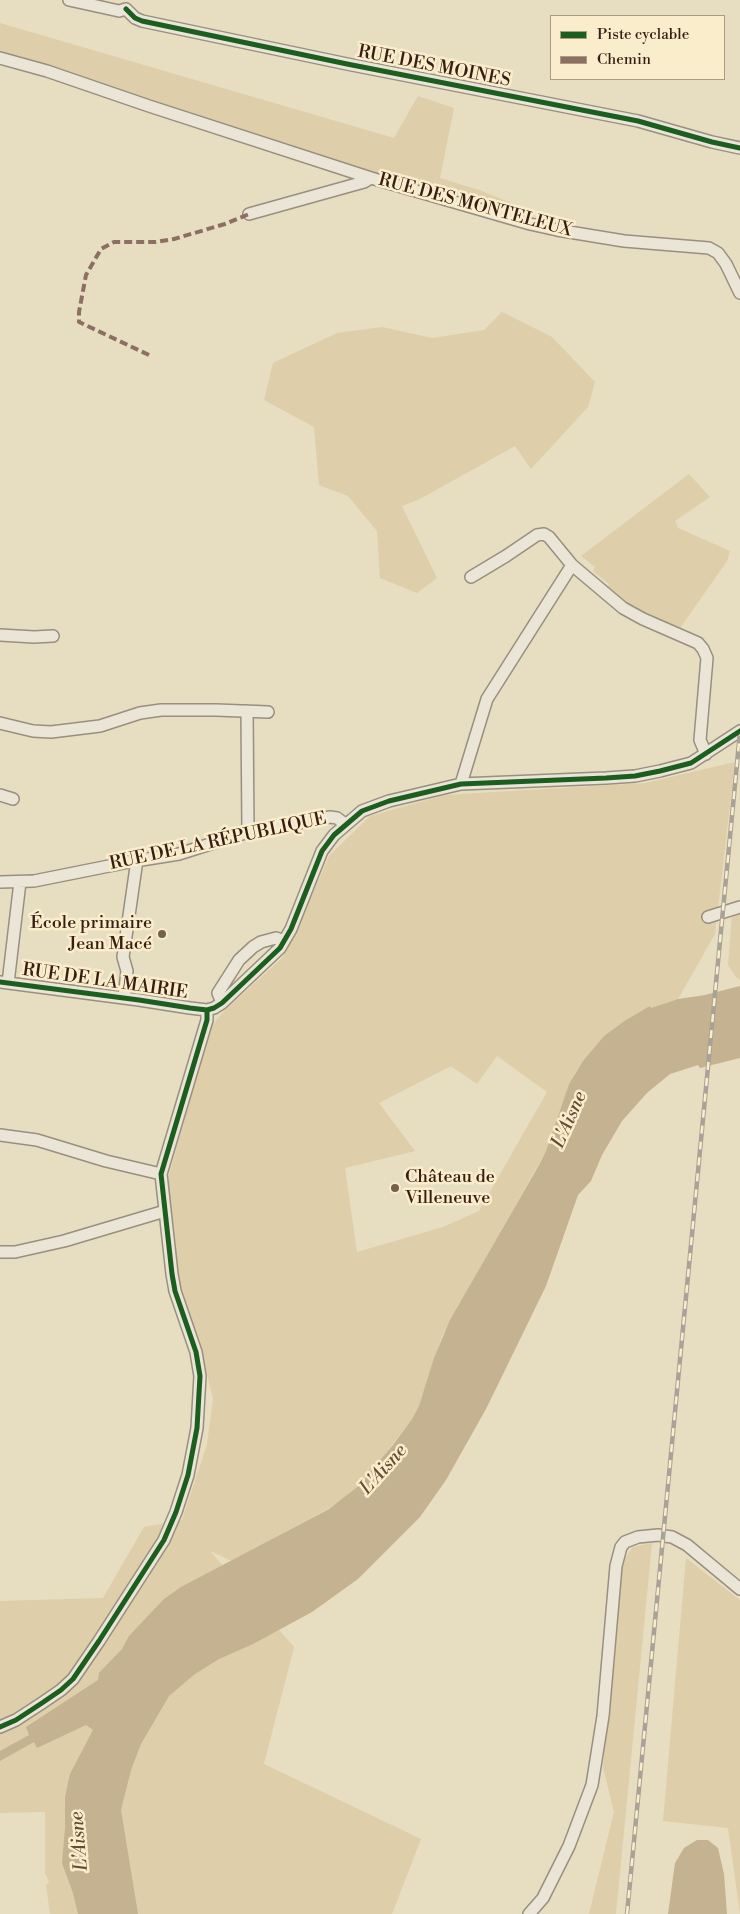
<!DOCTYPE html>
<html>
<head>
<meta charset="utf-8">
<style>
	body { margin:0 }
	#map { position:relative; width:740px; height:1914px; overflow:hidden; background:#e7ddc1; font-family:"Libre Bodoni",serif }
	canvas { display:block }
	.legend { position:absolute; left:550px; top:15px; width:175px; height:65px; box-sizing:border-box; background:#faedcc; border:1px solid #ac9a82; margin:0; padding:6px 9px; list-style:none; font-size:15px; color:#371d13 }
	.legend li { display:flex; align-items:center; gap:10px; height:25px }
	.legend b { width:25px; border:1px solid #ac9a82 }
</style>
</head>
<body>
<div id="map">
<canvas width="740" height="1914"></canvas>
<ul class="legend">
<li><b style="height:6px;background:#1b5e20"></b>Piste cyclable</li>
<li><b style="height:6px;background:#8d6e63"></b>Chemin</li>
</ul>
</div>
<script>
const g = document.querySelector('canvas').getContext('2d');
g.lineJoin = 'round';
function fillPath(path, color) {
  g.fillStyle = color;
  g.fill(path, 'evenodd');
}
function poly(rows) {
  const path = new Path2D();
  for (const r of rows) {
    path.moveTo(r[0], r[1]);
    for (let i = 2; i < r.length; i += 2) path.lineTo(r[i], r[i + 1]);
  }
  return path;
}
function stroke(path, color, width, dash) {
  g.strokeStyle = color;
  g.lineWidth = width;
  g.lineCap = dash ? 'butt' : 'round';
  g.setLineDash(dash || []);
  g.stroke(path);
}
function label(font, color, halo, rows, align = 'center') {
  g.font = font + ' "Libre Bodoni",serif';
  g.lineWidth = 5;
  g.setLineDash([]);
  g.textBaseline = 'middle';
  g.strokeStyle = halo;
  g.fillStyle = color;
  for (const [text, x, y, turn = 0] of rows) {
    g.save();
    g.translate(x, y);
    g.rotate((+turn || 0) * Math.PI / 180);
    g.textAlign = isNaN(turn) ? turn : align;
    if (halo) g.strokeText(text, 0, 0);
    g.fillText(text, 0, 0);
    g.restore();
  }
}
fillPath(poly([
	[0,23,394,138,418,96,454,108,440,178,479,190,551,219,375,173,0,51],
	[502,312,552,337,595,382,588,407,531,469,515,446,420,499,402,506,437,578,417,593,380,578,377,531,348,496,319,485,314,427,264,400,273,363,337,333,382,327,432,338,484,330],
	[689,474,710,497,675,521,678,528,730,551,727,561,678,631,653,623,604,589,609,584,593,571,595,567,581,556],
	[735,762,715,934,678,999,651,1008,604,1036,577,1070,569,1084,546,1151,442,1336,419,1406,412,1419,386,1453,356,1488,340,1502,232,1561,210,1551,294,1647,264,1764,421,1839,392,1914,50,1914,46,1885,49,1882,45,1873,45,1812,0,1813,0,1601,103,1598,144,1527,182,1520,207,1444,213,1399,204,1361,177,1280,168,1179,210,1028,223,1012,282,958,301,920,329,856,370,816,445,795,645,783],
	[497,1056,547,1092,479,1211,443,1227,357,1252,345,1168,415,1151,379,1103,451,1066,477,1084],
	[740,911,740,980,735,976,728,965,732,915],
	[652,1543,616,1914,589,1914,614,1812,603,1767,620,1565,633,1547],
	[686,1558,740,1600,740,1914,728,1828,663,1821]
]), '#decea9');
fillPath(poly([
	[740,986,740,1058,700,1068,698,1065,670,1074,647,1093,622,1121,602,1155,591,1181,578,1195,546,1286,486,1409,446,1480,420,1517,358,1579,312,1612,253,1644,219,1659,195,1674,169,1696,141,1744,131,1770,121,1810,138,1914,78,1914,73,1893,62,1863,65,1828,65,1797,70,1774,93,1730,86,1725,37,1748,34,1742,0,1761,0,1751,29,1735,26,1727,98,1680,99,1673,122,1649,129,1636,164,1599,181,1587,329,1509,356,1488,393,1445,412,1419,419,1406,434,1358,450,1320,539,1165,546,1151,569,1084,583,1061,604,1036,626,1020,650,1006,651,1008,678,999,705,995],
	[697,1840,708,1840,718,1848,724,1874,727,1914,668,1914,675,1863,684,1848]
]), '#c5b290');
const minor = poly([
	[69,0,119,11,126,9],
	[126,9,135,18,142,21,347,64,638,121,712,142,740,148],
	[0,58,47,71,149,106,371,178],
	[249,214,364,182,371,178,530,224,557,230,624,241,709,248,718,253,726,264,740,293],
	[471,577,506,556,537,535,544,534,549,537,572,565,623,608,643,619,698,643,703,649,707,658,700,740,706,754],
	[0,635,34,637,53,636],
	[247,711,248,832],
	[0,723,33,731,51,732,100,726,140,713,161,710,216,710,268,712],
	[461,784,487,699,572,565],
	[0,795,13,799],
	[0,882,34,881,129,862,179,854,248,832,330,817,337,818,345,824],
	[708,917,740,907],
	[0,982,139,1000,190,1008,207,1010,214,1008,222,1003,280,948,291,929,322,851,334,835,362,811,389,801,461,784,606,778,635,776,660,771,691,763,740,731],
	[8,983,20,882],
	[124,998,127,971,123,957,137,860],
	[222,1003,218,993,239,960,253,947,261,942,276,938,284,941],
	[0,1135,37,1140,106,1161,161,1174],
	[0,1252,15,1252,64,1241,165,1211],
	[0,1727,16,1720,42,1703,61,1690,73,1679,99,1641,164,1540,176,1512,188,1475,197,1428,200,1376,196,1352,175,1291,172,1274,161,1174,207,1020,207,1010],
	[529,1914,543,1898,569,1846,592,1785,603,1716,616,1566,621,1547,625,1542,638,1537,658,1535,672,1537,687,1545,740,1589]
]);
stroke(minor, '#988f7f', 14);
stroke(minor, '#eae5d7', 11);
const rail = poly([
	[627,1914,740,732]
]);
stroke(rail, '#a9a297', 4.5);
stroke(rail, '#faedcc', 2.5, [8]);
stroke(poly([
	[149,355,79,322,79,312,86,275,101,249,114,242,156,242,174,239,225,224,249,214]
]), '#8d6e63', 4, [8, 4]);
stroke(poly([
	[126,9,135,18,142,21,347,64,638,121,712,142,740,148],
	[0,982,139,1000,190,1008,207,1010,214,1008,222,1003,280,948,291,929,322,851,334,835,362,811,389,801,461,784,606,778,635,776,660,771,691,763,740,731],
	[0,1727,16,1720,42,1703,61,1690,73,1679,99,1641,164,1540,176,1512,188,1475,197,1428,200,1376,196,1352,175,1291,172,1274,161,1174,207,1020,207,1010]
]), '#1b5e20', 5);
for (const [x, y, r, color] of [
	[162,934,5,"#756050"],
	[395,1188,5,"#756050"]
]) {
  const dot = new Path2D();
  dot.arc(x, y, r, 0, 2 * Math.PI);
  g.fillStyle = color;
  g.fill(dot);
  stroke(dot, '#faedcc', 2);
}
label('18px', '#371d13', '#faedcc', [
	["RUE DES MOINES",434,67,11],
	["RUE DES MONTELEUX",475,206,15],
	["RUE DE LA RÉPUBLIQUE",218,842,-12],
	["RUE DE LA MAIRIE",105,982,8]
]);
label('18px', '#371d13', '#faedcc', [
	["École primaire",152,924],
	["Jean Macé",152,945],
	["Château de",405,1178,"left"],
	["Villeneuve",405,1199,"left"]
], 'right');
label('italic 19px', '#634b37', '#faedcc', [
	["L'Aisne",570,1120,-66],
	["L'Aisne",384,1470,-48],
	["L'Aisne",80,1841,-95]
]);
</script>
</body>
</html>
